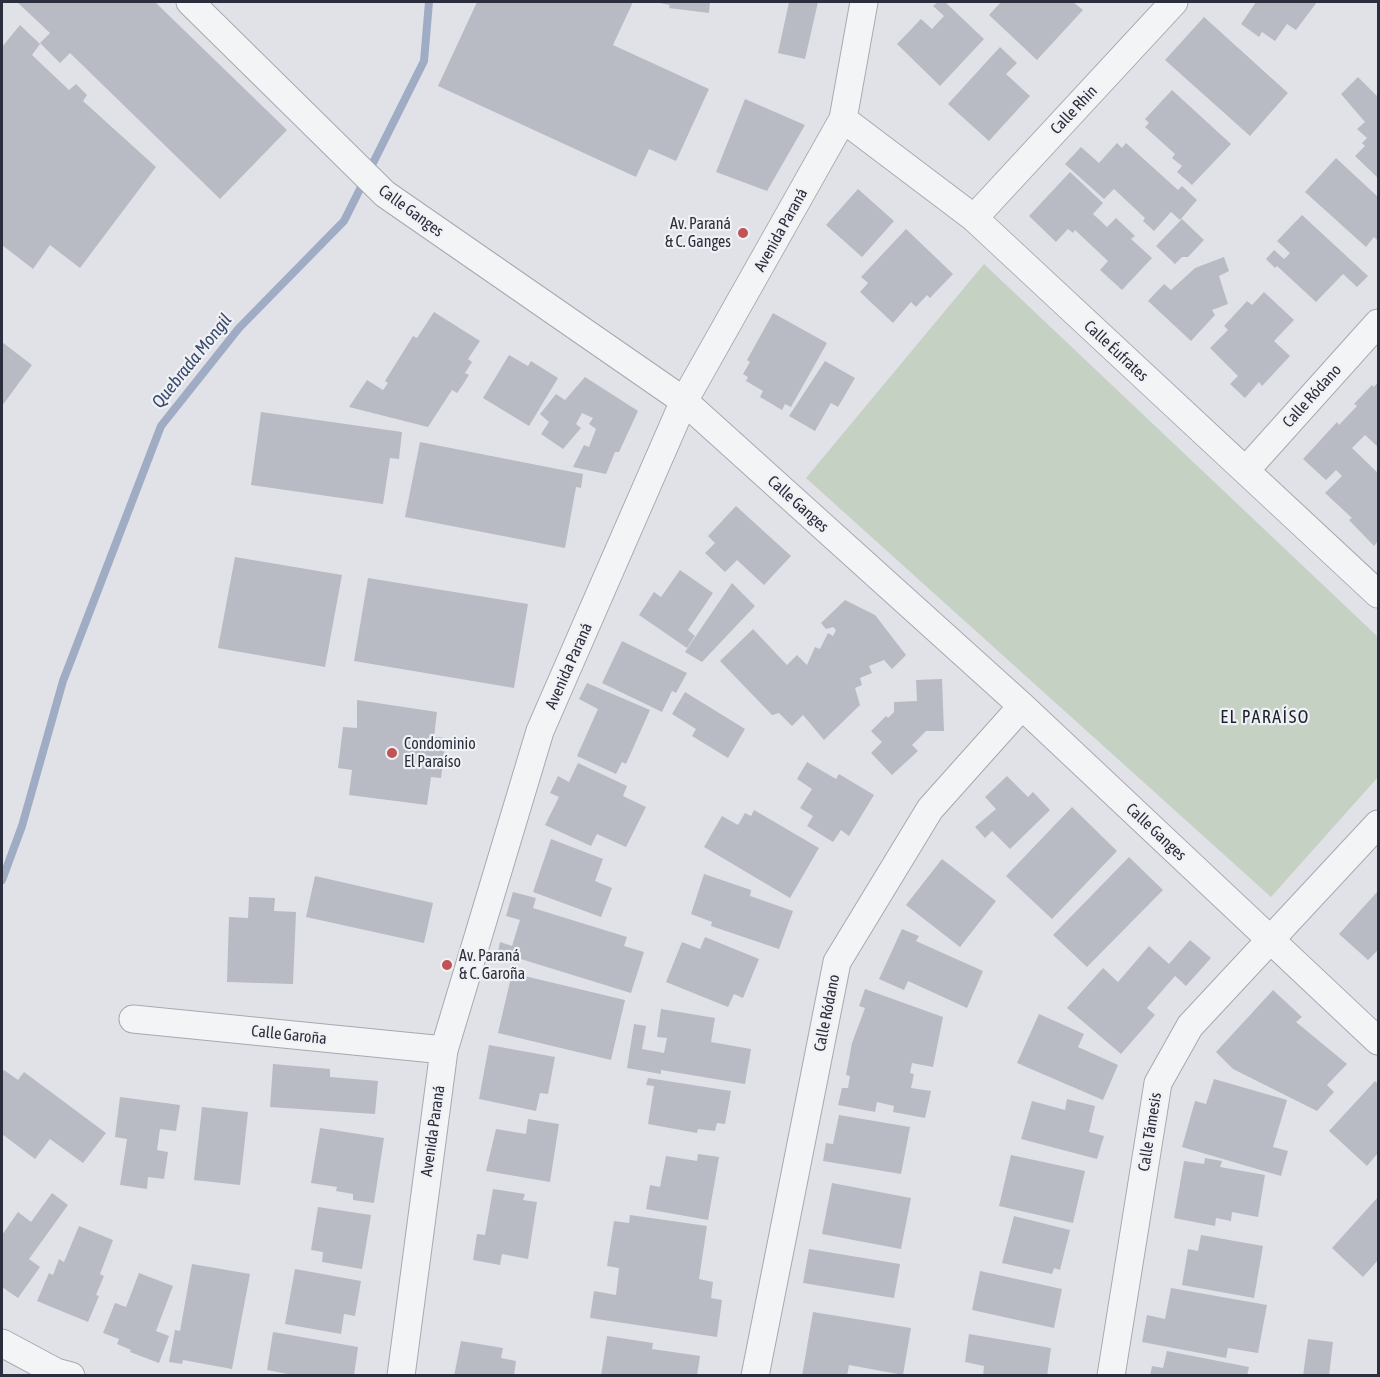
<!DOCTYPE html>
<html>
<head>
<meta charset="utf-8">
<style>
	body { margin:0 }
	#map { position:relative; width:1380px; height:1377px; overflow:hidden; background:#e1e2e8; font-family:"Asap Condensed",sans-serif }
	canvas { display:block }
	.frame { position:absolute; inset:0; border:3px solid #2b2f3d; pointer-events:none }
</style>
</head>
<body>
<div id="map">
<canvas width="1380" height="1377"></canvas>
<div class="frame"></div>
</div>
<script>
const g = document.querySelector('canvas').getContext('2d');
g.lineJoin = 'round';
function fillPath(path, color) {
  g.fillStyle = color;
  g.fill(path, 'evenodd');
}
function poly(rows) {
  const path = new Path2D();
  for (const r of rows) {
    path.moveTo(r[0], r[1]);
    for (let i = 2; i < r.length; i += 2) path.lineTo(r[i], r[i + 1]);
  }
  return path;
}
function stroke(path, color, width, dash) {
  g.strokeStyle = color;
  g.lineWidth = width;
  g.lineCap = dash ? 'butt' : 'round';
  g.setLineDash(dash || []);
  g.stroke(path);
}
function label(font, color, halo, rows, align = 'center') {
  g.font = font + ' "Asap Condensed",sans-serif';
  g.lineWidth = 4.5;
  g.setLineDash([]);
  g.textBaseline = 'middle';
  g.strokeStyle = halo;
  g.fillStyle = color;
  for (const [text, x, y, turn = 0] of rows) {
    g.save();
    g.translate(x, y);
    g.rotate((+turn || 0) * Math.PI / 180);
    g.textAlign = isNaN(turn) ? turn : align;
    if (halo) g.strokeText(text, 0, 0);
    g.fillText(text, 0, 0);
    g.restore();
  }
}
fillPath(poly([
	[984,264,1378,637,1378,777,1271,897,806,478]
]), '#c4d1c3');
stroke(poly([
	[2,880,22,826,63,681,161,426,239,328,344,221,424,61,429,2]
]), '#9facc4', 8);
fillPath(poly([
	[17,2,155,2,287,130,220,199,70,53,60,63,40,43,50,33],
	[477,2,633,2,613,45,709,89,676,161,649,149,636,177,438,86],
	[654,2,710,2,709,13,669,8,670,5],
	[789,2,818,2,805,59,778,53],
	[938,2,945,2,984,39,940,86,897,44,921,19,932,29,944,16,933,6],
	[1001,2,1073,2,1083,10,1037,60,989,15],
	[1256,2,1317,2,1296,30,1287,24,1275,41,1262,32,1259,37,1241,24],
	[1204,17,1288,93,1250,136,1165,60],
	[20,25,40,44,32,55,69,90,76,84,87,95,83,101,156,167,80,268,50,245,33,269,2,245,2,47],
	[1000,47,1017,63,1006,74,1030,96,989,141,948,104],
	[1358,77,1378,97,1378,178,1355,156,1365,146,1362,143,1367,138,1357,129,1365,122,1341,94],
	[1172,90,1231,144,1192,185,1177,172,1182,166,1172,158,1175,154,1145,127,1149,123,1145,119],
	[745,99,805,125,767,191,716,172],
	[1117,143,1122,148,1126,143,1178,190,1182,186,1197,200,1180,220,1171,212,1154,231,1143,221,1145,218,1114,189,1104,199,1065,164,1081,147,1099,163],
	[1336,158,1378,197,1378,241,1374,237,1366,247,1305,192],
	[1070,172,1103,203,1093,214,1107,227,1116,218,1135,236,1131,239,1152,258,1122,290,1100,270,1108,261,1075,230,1073,233,1068,229,1056,242,1029,216],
	[858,189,894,221,862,257,826,225],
	[1302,215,1368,276,1357,287,1343,274,1316,302,1277,266,1275,268,1266,259,1274,250,1284,259,1290,253,1277,241],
	[1182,219,1204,240,1188,257,1182,257,1175,264,1156,246],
	[906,229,953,274,930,298,927,295,916,307,911,302,893,323,860,292,868,283,861,277],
	[1224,257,1229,271,1219,276,1228,304,1212,310,1215,315,1191,341,1148,301,1164,284,1171,290,1195,268],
	[1264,292,1294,320,1274,341,1290,356,1262,386,1259,382,1245,398,1230,384,1238,376,1210,348,1228,330,1224,326,1247,301,1252,305],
	[434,312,480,341,468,359,472,362,465,373,469,375,462,386,457,393,452,390,428,427,349,407,367,380,383,390,388,383,385,381,413,336,417,338],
	[773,313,827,343,791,407,785,404,782,410,760,397,763,391,746,381,748,377,743,374,750,362,747,360],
	[2,342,32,365,2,406],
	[509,355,528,366,531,361,558,378,529,426,483,398],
	[825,361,855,378,838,407,831,403,815,431,789,416],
	[585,377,638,411,619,452,615,452,606,474,573,467,584,445,589,447,596,429,589,424,593,418,582,413,576,424,581,428,563,449,541,434,549,422,540,414,556,394,565,400],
	[1378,382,1378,447,1365,435,1352,448,1378,473,1378,541,1374,546,1349,520,1352,518,1325,493,1342,476,1336,470,1326,480,1303,459,1337,422,1339,425,1357,406,1354,404,1372,385,1374,387],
	[261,412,402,432,399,459,390,458,383,504,251,485],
	[420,442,583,474,581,488,576,487,565,548,405,517],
	[736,506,791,556,764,585,737,560,725,572,705,553,715,543,708,536],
	[235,557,342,575,325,667,218,648],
	[680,570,713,593,688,630,695,636,687,648,639,615,654,592,661,597],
	[368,578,528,604,514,688,354,661],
	[732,583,755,606,702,662,685,652],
	[845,600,875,615,906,655,892,669,884,660,869,666,872,673,860,678,862,685,855,688,860,705,824,740,803,715,792,726,779,713,772,715,720,661,753,629,787,665,797,655,807,665,815,647,820,649,828,633,833,636,836,630,833,627,826,629,821,623],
	[622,641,687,673,676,693,672,691,662,712,602,683],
	[942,679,944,731,926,731,912,745,918,751,892,775,871,753,882,742,871,731,886,716,888,718,894,712,894,702,917,701,916,680],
	[587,683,650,710,626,764,622,762,616,774,577,756,598,709,579,699],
	[685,692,745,729,728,758,692,736,696,729,672,714],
	[357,700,437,712,434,737,446,738,441,778,431,777,427,805,349,795,352,770,338,768,343,727,357,728],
	[807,762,836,779,839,774,874,795,849,836,841,830,833,842,807,826,813,816,800,808,812,789,797,779],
	[578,763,627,786,623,796,646,807,626,847,597,834,591,846,545,825,559,797,550,793,558,776,569,782],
	[1007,776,1028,797,1033,792,1050,810,1010,849,992,831,985,838,975,827,996,809,985,797],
	[1072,807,1117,851,1052,919,1006,876],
	[754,810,819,848,790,898,704,847,722,816,738,825,745,813,751,816],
	[551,839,603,859,595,881,612,888,601,917,533,892],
	[1129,857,1163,890,1087,967,1053,935],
	[942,859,996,901,960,947,906,905],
	[704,874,751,890,750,896,793,911,779,949,711,926,712,922,691,914],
	[315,876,433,903,424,943,306,917],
	[1378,891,1378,953,1377,951,1368,960,1339,934],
	[513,892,536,898,533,908,627,937,624,946,644,952,631,993,498,952,500,942,512,946,520,920,506,916],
	[249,897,275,898,274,911,296,912,293,984,227,982,229,917,248,918],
	[902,929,919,936,916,941,983,971,967,1008,908,981,904,990,879,979],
	[705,937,759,959,743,998,734,994,728,1007,666,982,682,942,700,949],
	[1190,940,1211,958,1186,986,1175,976,1147,1008,1155,1015,1121,1054,1067,1008,1103,968,1118,982,1149,946,1169,964],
	[512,973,625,1000,611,1060,498,1033],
	[865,989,943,1017,933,1067,912,1063,910,1073,914,1074,911,1088,931,1091,925,1118,893,1112,894,1106,877,1102,875,1112,838,1105,842,1088,848,1088,850,1076,846,1075,852,1043,865,1008,859,1006],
	[1273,990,1302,1017,1296,1022,1347,1064,1327,1085,1334,1092,1317,1111,1233,1069,1216,1052],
	[661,1009,715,1018,711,1042,751,1049,745,1084,661,1070,661,1074,627,1068,634,1024,646,1026,642,1049,664,1053,667,1038,657,1037],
	[1039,1014,1084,1034,1078,1047,1118,1065,1103,1100,1017,1063],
	[489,1045,555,1057,548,1094,540,1093,536,1111,479,1099],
	[273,1064,330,1069,330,1077,378,1081,375,1114,270,1107],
	[4,1070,18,1080,24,1072,106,1133,83,1163,50,1139,35,1159,2,1134,2,1073],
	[648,1078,731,1091,725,1124,717,1123,715,1131,698,1129,697,1133,648,1124,654,1086,646,1085],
	[1214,1079,1287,1100,1273,1147,1288,1151,1281,1176,1182,1147,1195,1101,1206,1104],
	[1375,1081,1378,1084,1378,1153,1367,1166,1329,1131],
	[120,1097,180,1105,176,1131,160,1129,157,1150,168,1152,164,1179,148,1177,147,1189,120,1185,127,1139,115,1137],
	[1067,1099,1095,1106,1089,1132,1104,1136,1097,1159,1021,1139,1032,1101,1065,1110],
	[202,1107,248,1112,240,1185,194,1180],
	[839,1115,910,1127,901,1174,823,1161,826,1143,833,1144],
	[528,1119,559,1124,550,1182,486,1171,496,1129,526,1134],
	[320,1128,384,1138,374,1203,353,1200,353,1194,336,1191,337,1187,311,1183],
	[698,1154,719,1157,708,1220,646,1209,650,1185,660,1187,666,1156,697,1161],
	[1011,1155,1085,1171,1073,1223,999,1206],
	[1205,1158,1222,1161,1220,1167,1265,1175,1258,1217,1232,1212,1231,1221,1216,1218,1215,1226,1174,1218,1184,1161,1204,1164],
	[832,1183,911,1198,901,1249,822,1234],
	[493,1189,525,1194,523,1200,537,1202,528,1259,502,1254,500,1265,473,1260,477,1234,485,1235],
	[52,1193,68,1205,29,1259,40,1267,18,1298,2,1287,2,1235,18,1212,31,1222],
	[1378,1197,1378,1260,1363,1277,1332,1248],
	[318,1207,371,1215,362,1269,322,1262,323,1252,311,1250],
	[630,1215,707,1226,699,1279,713,1282,711,1298,722,1300,717,1337,590,1318,594,1291,616,1295,619,1268,607,1266,614,1221,629,1223],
	[1014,1216,1070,1230,1060,1270,1054,1268,1052,1274,1002,1263],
	[79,1226,113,1240,100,1274,104,1276,96,1295,99,1296,88,1322,37,1301,49,1273,53,1275,59,1259,64,1262],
	[1201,1235,1263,1246,1254,1298,1182,1285,1188,1249,1198,1251],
	[809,1249,900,1264,894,1298,803,1283],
	[192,1264,250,1274,232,1369,183,1360,182,1364,169,1362,175,1330,180,1331],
	[295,1269,361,1281,355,1316,344,1314,341,1334,285,1324],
	[980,1271,1062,1289,1054,1328,972,1310],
	[139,1273,173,1286,156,1331,169,1336,159,1363,130,1352,131,1350,117,1344,119,1339,103,1333,115,1303,126,1307],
	[1171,1288,1267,1305,1258,1353,1228,1348,1226,1358,1142,1342,1147,1315,1165,1319],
	[813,1312,911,1328,903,1375,849,1365,847,1376,802,1376],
	[273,1332,358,1347,354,1376,298,1376,267,1370],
	[969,1334,1051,1348,1047,1376,983,1376,984,1366,965,1362],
	[607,1336,653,1343,652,1349,700,1356,697,1376,601,1376],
	[1308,1339,1333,1342,1329,1376,1303,1376],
	[461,1341,503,1348,501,1358,516,1361,514,1376,454,1376],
	[1167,1351,1249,1367,1247,1376,1150,1376,1152,1366,1163,1368]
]), '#b8bbc4');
const minor = poly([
	[190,2,385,194,684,401,1022,706,1378,1041],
	[843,119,974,218,1378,594],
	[974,218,1174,2],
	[1246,470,1378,323],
	[133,1019,444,1050],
	[2,1343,56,1372,71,1376],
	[401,1376,444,1050,540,731,684,401,843,119,864,2],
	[755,1376,837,962,930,809,1022,706],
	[1111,1376,1158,1083,1190,1026,1378,824]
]);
stroke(minor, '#a7a9b1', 29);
stroke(minor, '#f3f4f6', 27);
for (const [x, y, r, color] of [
	[743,233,6,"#bf5355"],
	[392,753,6,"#bf5355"],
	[447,965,6,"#bf5355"]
]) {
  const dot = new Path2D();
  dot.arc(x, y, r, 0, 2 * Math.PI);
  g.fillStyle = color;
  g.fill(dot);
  stroke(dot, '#f0f1f5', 2);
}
label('16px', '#2b2f3d', '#f0f1f5', [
	["Calle Rhin",1074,110,-47],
	["Calle Ganges",411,211,36],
	["Avenida Paraná",781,230,-61],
	["Calle Éufrates",1116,351,43],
	["Calle Ródano",1312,396,-48],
	["Calle Ganges",798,504,42],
	["Avenida Paraná",569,666,-66],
	["Calle Ganges",1156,832,43],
	["Calle Ródano",827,1013,-79],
	["Calle Garoña",289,1035,6],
	["Avenida Paraná",433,1131,-82],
	["Calle Támesis",1150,1132,-81]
]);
label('16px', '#2b2f3d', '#f0f1f5', [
	["Av. Paraná",731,224,"right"],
	["& C. Ganges",731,242,"right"],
	["Condominio",404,744],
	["El Paraíso",404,762],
	["Av. Paraná",459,956],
	["& C. Garoña",459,974]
], 'left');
label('italic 18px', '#394a6d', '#f0f1f5', [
	["Quebrada Mongil",192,361,-51]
]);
g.letterSpacing = '1.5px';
label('18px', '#1d212e', '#f0f1f5', [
	["EL PARAÍSO",1265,717]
]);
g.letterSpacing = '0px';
</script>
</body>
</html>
